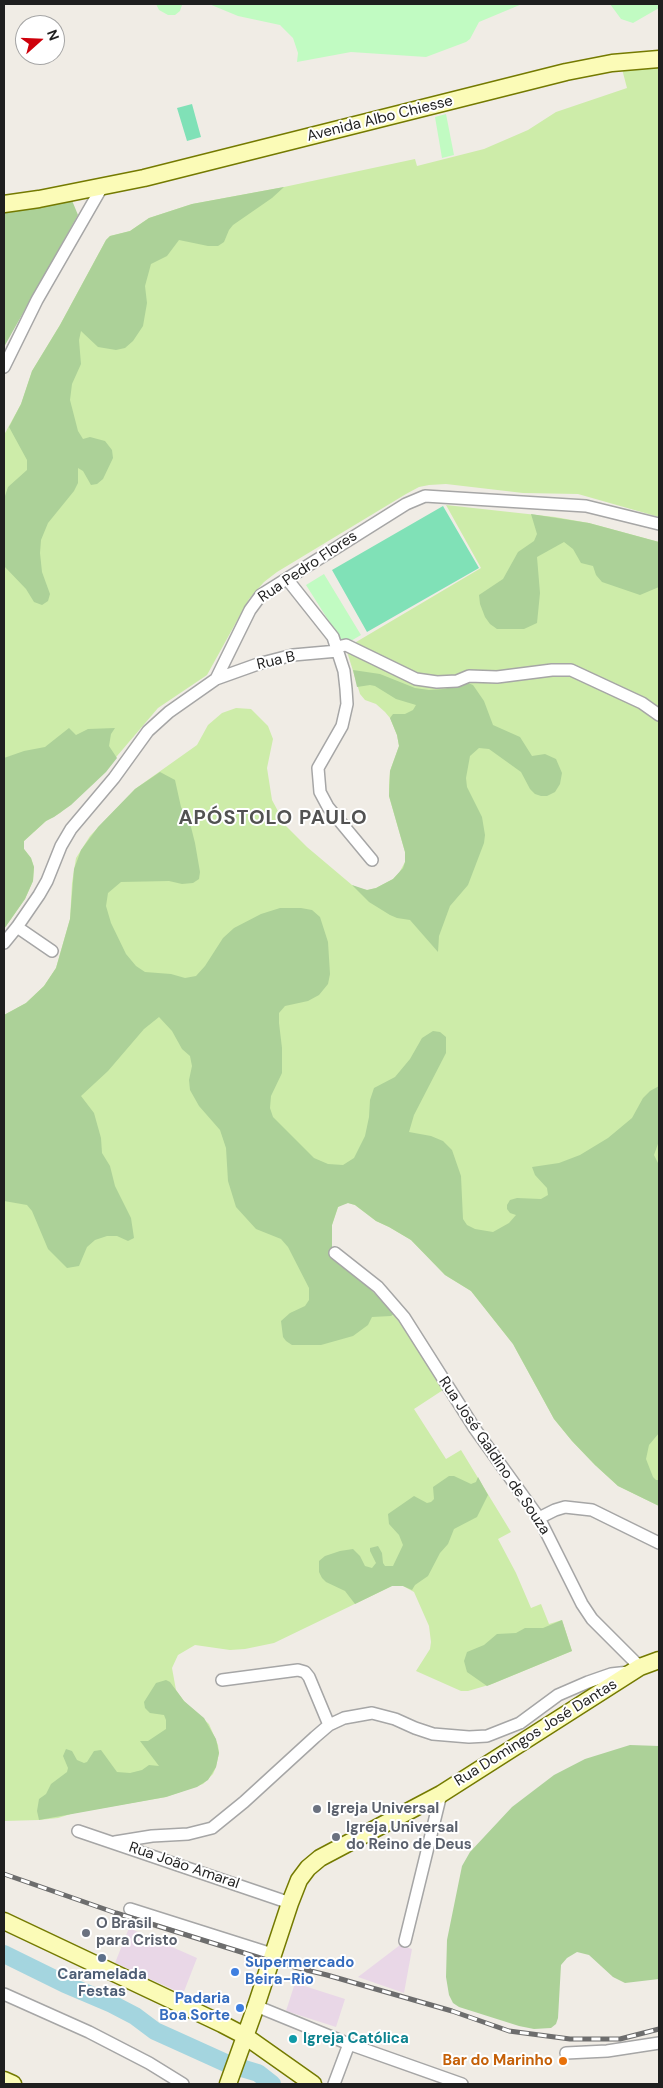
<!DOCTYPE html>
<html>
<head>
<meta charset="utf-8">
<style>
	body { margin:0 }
	#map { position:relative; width:663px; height:2088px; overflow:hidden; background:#f0ece5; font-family:"DM Sans",sans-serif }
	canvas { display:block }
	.frame { position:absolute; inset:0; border:5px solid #1f1f1f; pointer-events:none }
	.north { position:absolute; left:15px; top:15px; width:50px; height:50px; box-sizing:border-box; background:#fff; border:1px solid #a5a5a5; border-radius:50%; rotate:70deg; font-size:14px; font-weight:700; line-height:20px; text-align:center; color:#1f1f1f }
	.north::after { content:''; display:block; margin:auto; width:18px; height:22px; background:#ce000b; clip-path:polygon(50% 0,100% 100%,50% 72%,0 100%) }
</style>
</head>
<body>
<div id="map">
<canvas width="663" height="2088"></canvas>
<div class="frame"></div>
<div class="north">N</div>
</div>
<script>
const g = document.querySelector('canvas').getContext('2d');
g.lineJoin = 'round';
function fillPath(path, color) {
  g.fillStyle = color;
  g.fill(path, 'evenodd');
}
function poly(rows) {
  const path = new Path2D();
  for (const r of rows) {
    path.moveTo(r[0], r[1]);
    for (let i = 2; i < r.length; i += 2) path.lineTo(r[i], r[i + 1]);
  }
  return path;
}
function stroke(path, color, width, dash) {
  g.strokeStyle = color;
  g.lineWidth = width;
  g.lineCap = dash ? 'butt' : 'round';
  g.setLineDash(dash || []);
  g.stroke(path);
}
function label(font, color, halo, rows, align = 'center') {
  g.font = font + ' "DM Sans",sans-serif';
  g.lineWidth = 4;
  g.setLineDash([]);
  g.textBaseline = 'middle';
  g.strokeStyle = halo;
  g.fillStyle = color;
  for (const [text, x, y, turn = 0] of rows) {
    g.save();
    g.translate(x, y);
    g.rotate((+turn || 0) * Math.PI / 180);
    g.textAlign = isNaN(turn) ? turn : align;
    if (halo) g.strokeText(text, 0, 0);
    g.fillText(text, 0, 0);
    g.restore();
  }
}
fillPath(poly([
	[129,1928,197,1958,183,1994,115,1963],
	[400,1945,412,1949,404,1993,358,1977],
	[295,1983,345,1999,336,2027,286,2011]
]), '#e9d7e7');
fillPath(poly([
	[659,66,659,517,578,494,523,493,446,484,429,485,419,487,406,494,277,572,264,582,249,599,207,675,158,708,94,783,60,813,46,821,24,841,24,849,31,858,34,867,33,881,25,899,4,929,4,435,21,404,32,371,60,325,106,240,110,236,130,231,149,218,192,204,284,187,415,159,417,166,484,149,528,130,556,112,627,88,622,69],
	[446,505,555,517,589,523,659,542,659,1506,618,1486,595,1465,572,1441,554,1419,513,1344,471,1291,445,1275,411,1240,389,1227,376,1221,355,1205,348,1203,343,1204,338,1207,332,1225,332,1255,395,1313,427,1362,443,1390,414,1409,446,1459,461,1450,511,1532,498,1539,516,1573,531,1608,541,1604,549,1624,562,1620,572,1651,492,1684,468,1691,461,1691,416,1671,430,1649,431,1642,429,1626,414,1592,403,1586,392,1586,274,1643,245,1649,230,1650,195,1645,178,1655,172,1668,176,1690,184,1701,209,1724,218,1745,219,1753,216,1767,213,1774,203,1784,166,1797,74,1813,58,1818,39,1820,4,1821,4,1015,26,1003,44,986,56,968,70,919,72,883,76,858,90,836,135,789,197,745,208,725,222,713,236,708,251,709,268,726,273,739,267,768,272,800,286,826,307,847,352,885,360,889,368,890,376,888,393,879,399,873,405,862,405,852,389,796,389,785,390,771,399,746,397,735,390,718,385,712,376,704,365,700,360,694,346,648,481,568]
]), '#cdeca9');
fillPath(poly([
	[284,187,272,198,233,225,229,230,224,242,218,246,208,246,179,240,167,256,151,264,145,286,147,303,143,326,133,341,125,348,116,350,98,347,81,331,79,340,81,364,72,384,70,400,78,431,83,439,90,437,105,441,112,450,113,458,103,479,97,484,91,485,83,471,78,468,78,483,74,491,48,523,41,540,40,553,42,572,50,594,48,601,42,605,34,602,26,589,4,566,4,499,8,487,27,470,27,460,9,427,21,404,32,371,60,325,106,240,110,236,130,231,149,218,192,204],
	[71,198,78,215,4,347,4,209],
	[531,514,589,523,659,542,659,587,640,595,602,582,596,575,593,566,581,563,573,549,564,542,537,557,540,593,537,623,524,629,497,629,490,624,485,617,480,604,479,595,503,579,518,552,534,541,537,534],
	[353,670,380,674,415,688,429,690,444,689,462,684,468,683,473,685,484,701,493,725,520,737,532,756,545,754,556,759,562,773,560,784,555,792,547,796,541,796,535,794,530,789,521,772,489,749,479,748,470,756,466,778,467,787,482,817,485,835,484,843,468,885,450,906,439,936,438,952,410,920,397,918,390,915,369,902,352,885,367,890,376,888,393,879,403,868,405,862,405,852,389,796,390,771,399,746,397,735,390,718,393,714,405,714,413,710,416,705,396,699,375,686,370,685,357,687],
	[69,728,76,735,88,729,115,728,111,734,109,746,117,758,106,772,71,805,54,817,46,821,24,841,24,849,31,858,34,867,33,881,25,899,4,929,4,758,24,751,45,747],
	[160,772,175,780,181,807,191,827,195,843,200,872,199,879,193,883,182,884,169,881,121,882,108,893,106,906,111,923,126,954,136,966,145,972,171,974,185,978,196,976,205,966,223,938,234,928,261,914,280,908,301,908,312,910,320,917,328,942,330,974,328,984,319,995,308,1001,285,1006,279,1013,279,1023,282,1048,282,1073,271,1096,270,1108,273,1117,314,1158,328,1164,343,1165,354,1158,365,1136,369,1117,370,1100,374,1088,395,1077,410,1059,422,1038,433,1031,440,1032,446,1037,446,1053,414,1115,409,1132,431,1136,443,1141,452,1150,461,1176,463,1219,467,1225,475,1229,493,1232,509,1223,516,1215,510,1213,507,1209,507,1205,510,1200,517,1198,541,1199,548,1195,547,1188,535,1175,532,1167,559,1163,580,1155,608,1138,632,1118,643,1098,650,1091,659,1086,659,1141,654,1155,659,1165,659,1433,649,1445,646,1459,653,1477,656,1480,659,1480,659,1506,618,1486,595,1465,572,1441,554,1419,513,1344,471,1291,445,1275,411,1240,389,1227,376,1221,355,1205,348,1203,338,1207,332,1225,332,1255,363,1282,395,1313,391,1316,372,1317,368,1325,353,1336,321,1345,292,1345,286,1341,283,1337,281,1321,290,1313,305,1306,309,1300,309,1288,288,1247,281,1239,256,1229,236,1207,228,1181,226,1148,220,1130,199,1106,190,1090,189,1080,192,1066,190,1056,182,1049,172,1031,159,1017,144,1029,108,1071,81,1096,94,1113,101,1138,102,1153,110,1166,115,1186,131,1218,134,1238,128,1241,117,1236,107,1236,95,1240,87,1247,79,1266,67,1268,48,1249,32,1211,27,1205,4,1201,4,1015,26,1003,44,986,56,968,70,919,74,869,81,850,98,827,135,789],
	[449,1476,454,1476,471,1484,476,1482,478,1477,488,1495,477,1517,454,1529,448,1544,440,1553,428,1576,415,1585,412,1590,403,1586,392,1586,355,1604,345,1591,326,1582,322,1578,319,1572,319,1561,325,1556,340,1551,353,1549,360,1556,365,1566,372,1568,376,1563,370,1551,370,1548,378,1546,382,1553,383,1563,385,1566,393,1566,403,1545,399,1535,389,1524,388,1514,414,1496,427,1503,431,1502,434,1499,433,1487],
	[562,1620,572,1651,487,1686,467,1672,464,1661,467,1652,484,1645,497,1634,516,1633,525,1628,543,1628],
	[166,1680,170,1682,184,1701,204,1718,216,1739,219,1753,216,1767,208,1780,197,1787,166,1797,39,1820,37,1811,39,1799,46,1794,51,1784,67,1772,68,1768,63,1756,66,1749,72,1751,77,1760,84,1763,87,1762,94,1751,101,1750,117,1772,130,1773,142,1770,149,1765,159,1766,140,1741,148,1741,166,1729,166,1720,164,1715,150,1713,145,1708,144,1702,156,1683],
	[630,1745,659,1746,659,1979,625,1983,613,1977,589,1955,577,1952,567,1958,561,1965,558,2018,556,2024,551,2028,534,2029,519,2026,459,2007,453,2003,449,1995,446,1977,447,1940,462,1866,470,1852,512,1807,554,1775,585,1759]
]), '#acd198');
fillPath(poly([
	[156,4,182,4,182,5,180,11,175,15,168,15,159,10],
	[209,4,522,4,479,22,470,39,466,42,426,57,351,52,297,62,298,53,293,38,280,25,238,16],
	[610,4,659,4,659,8,633,23,621,19],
	[446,114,454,155,442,158,435,117],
	[324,574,361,635,344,645,306,585]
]), '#c1fbc2');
fillPath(poly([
	[192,104,201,137,187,141,177,108],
	[443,506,479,568,367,632,332,570]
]), '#80e1b7');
stroke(poly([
	[4,1954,65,1984,112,2004,135,2016,155,2031,175,2040,228,2064,258,2073,272,2084]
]), '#a4d5df', 18);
const street = poly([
	[4,367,37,300,102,187],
	[287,579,333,637,344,671,346,689,347,704,342,726,318,768,320,792,328,807,372,860],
	[337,647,346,645,416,679,437,682,457,681,469,676,497,677,552,670,571,670,642,703,659,715],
	[216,679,258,664,293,655,338,651],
	[17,927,52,951],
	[4,943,17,927,39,895,47,881,61,846,71,829,114,778,148,731,169,712,216,679,250,610,261,595,406,504,425,496,586,506,659,524],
	[335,1253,378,1287,404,1317,475,1429,539,1518,582,1604,592,1619,640,1667],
	[539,1518,555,1510,565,1507,592,1510,659,1543],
	[222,1680,298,1670,305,1672,309,1677,329,1725],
	[78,1831,290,1903],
	[115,1842,152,1836,188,1834,212,1828,244,1802,315,1737,329,1725,344,1718,372,1713,395,1719,415,1728,433,1734,469,1737,487,1736,520,1723,558,1695,588,1682,611,1674,629,1672],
	[130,1909,272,1954],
	[405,1941,441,1794],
	[4,1994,89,2032,149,2063,183,2084],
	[256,2006,349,2044,462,2084],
	[566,2053,607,2051,659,2043],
	[334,2084,349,2044]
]);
const secondary = poly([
	[4,204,39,199,144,178,566,72,612,63,659,59],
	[4,1921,222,2024,245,2036,313,2084],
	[4,2080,13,2084],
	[228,2084,256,2006,290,1903,299,1880,308,1868,320,1858,441,1794,640,1667,659,1660]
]);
stroke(street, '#a6a6a6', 14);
stroke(secondary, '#747a01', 19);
stroke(street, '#fff', 11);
stroke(secondary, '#fbfbb7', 16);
const rail = poly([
	[4,1874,116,1913,270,1961,327,1975,452,2011,509,2031,570,2039,620,2039,659,2029]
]);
stroke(rail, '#6d6d6d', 5);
stroke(rail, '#fff', 3, [9]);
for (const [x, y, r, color] of [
	[317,1809,5,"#6b7280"],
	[336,1837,5,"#6b7280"],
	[86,1933,5,"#6b7280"],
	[102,1958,5,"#5c6f8a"],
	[235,1972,5,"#3f7fe0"],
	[240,2008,5,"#3f7fe0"],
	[293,2039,5,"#0f9aa8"],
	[563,2061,5,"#e8710a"]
]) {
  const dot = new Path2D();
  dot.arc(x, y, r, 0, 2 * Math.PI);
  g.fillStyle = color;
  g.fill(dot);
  stroke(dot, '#fff', 2);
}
label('15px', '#1f1f1f', '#fff', [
	["Avenida Albo Chiesse",380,119,-14],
	["Rua Pedro Flores",308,567,-34],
	["Rua B",276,661,-13],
	["Rua José Galdino de Souza",494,1456,56],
	["Rua Domingos José Dantas",536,1733,-32],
	["Rua João Amaral",184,1866,19]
]);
label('bold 15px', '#5b616d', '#fff', [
	["Igreja Universal",327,1809],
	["Igreja Universal",346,1828],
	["do Reino de Deus",346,1845],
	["O Brasil",96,1924],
	["para Cristo",96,1941]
], 'left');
label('bold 15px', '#366cbe', '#fff', [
	["Supermercado",245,1963],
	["Beira-Rio",245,1980],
	["Padaria",230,1999,"right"],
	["Boa Sorte",230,2016,"right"]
], 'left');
label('bold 15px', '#4e5e75', '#fff', [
	["Caramelada",102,1975],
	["Festas",102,1992]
]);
label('bold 15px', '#0d838f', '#fff', [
	["Igreja Católica",303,2039]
], 'left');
label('bold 15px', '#c56008', '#fff', [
	["Bar do Marinho",553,2061]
], 'right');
g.letterSpacing = '1px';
label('bold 20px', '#525252', '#fff', [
	["APÓSTOLO PAULO",273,819]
]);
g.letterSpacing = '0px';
</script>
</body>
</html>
